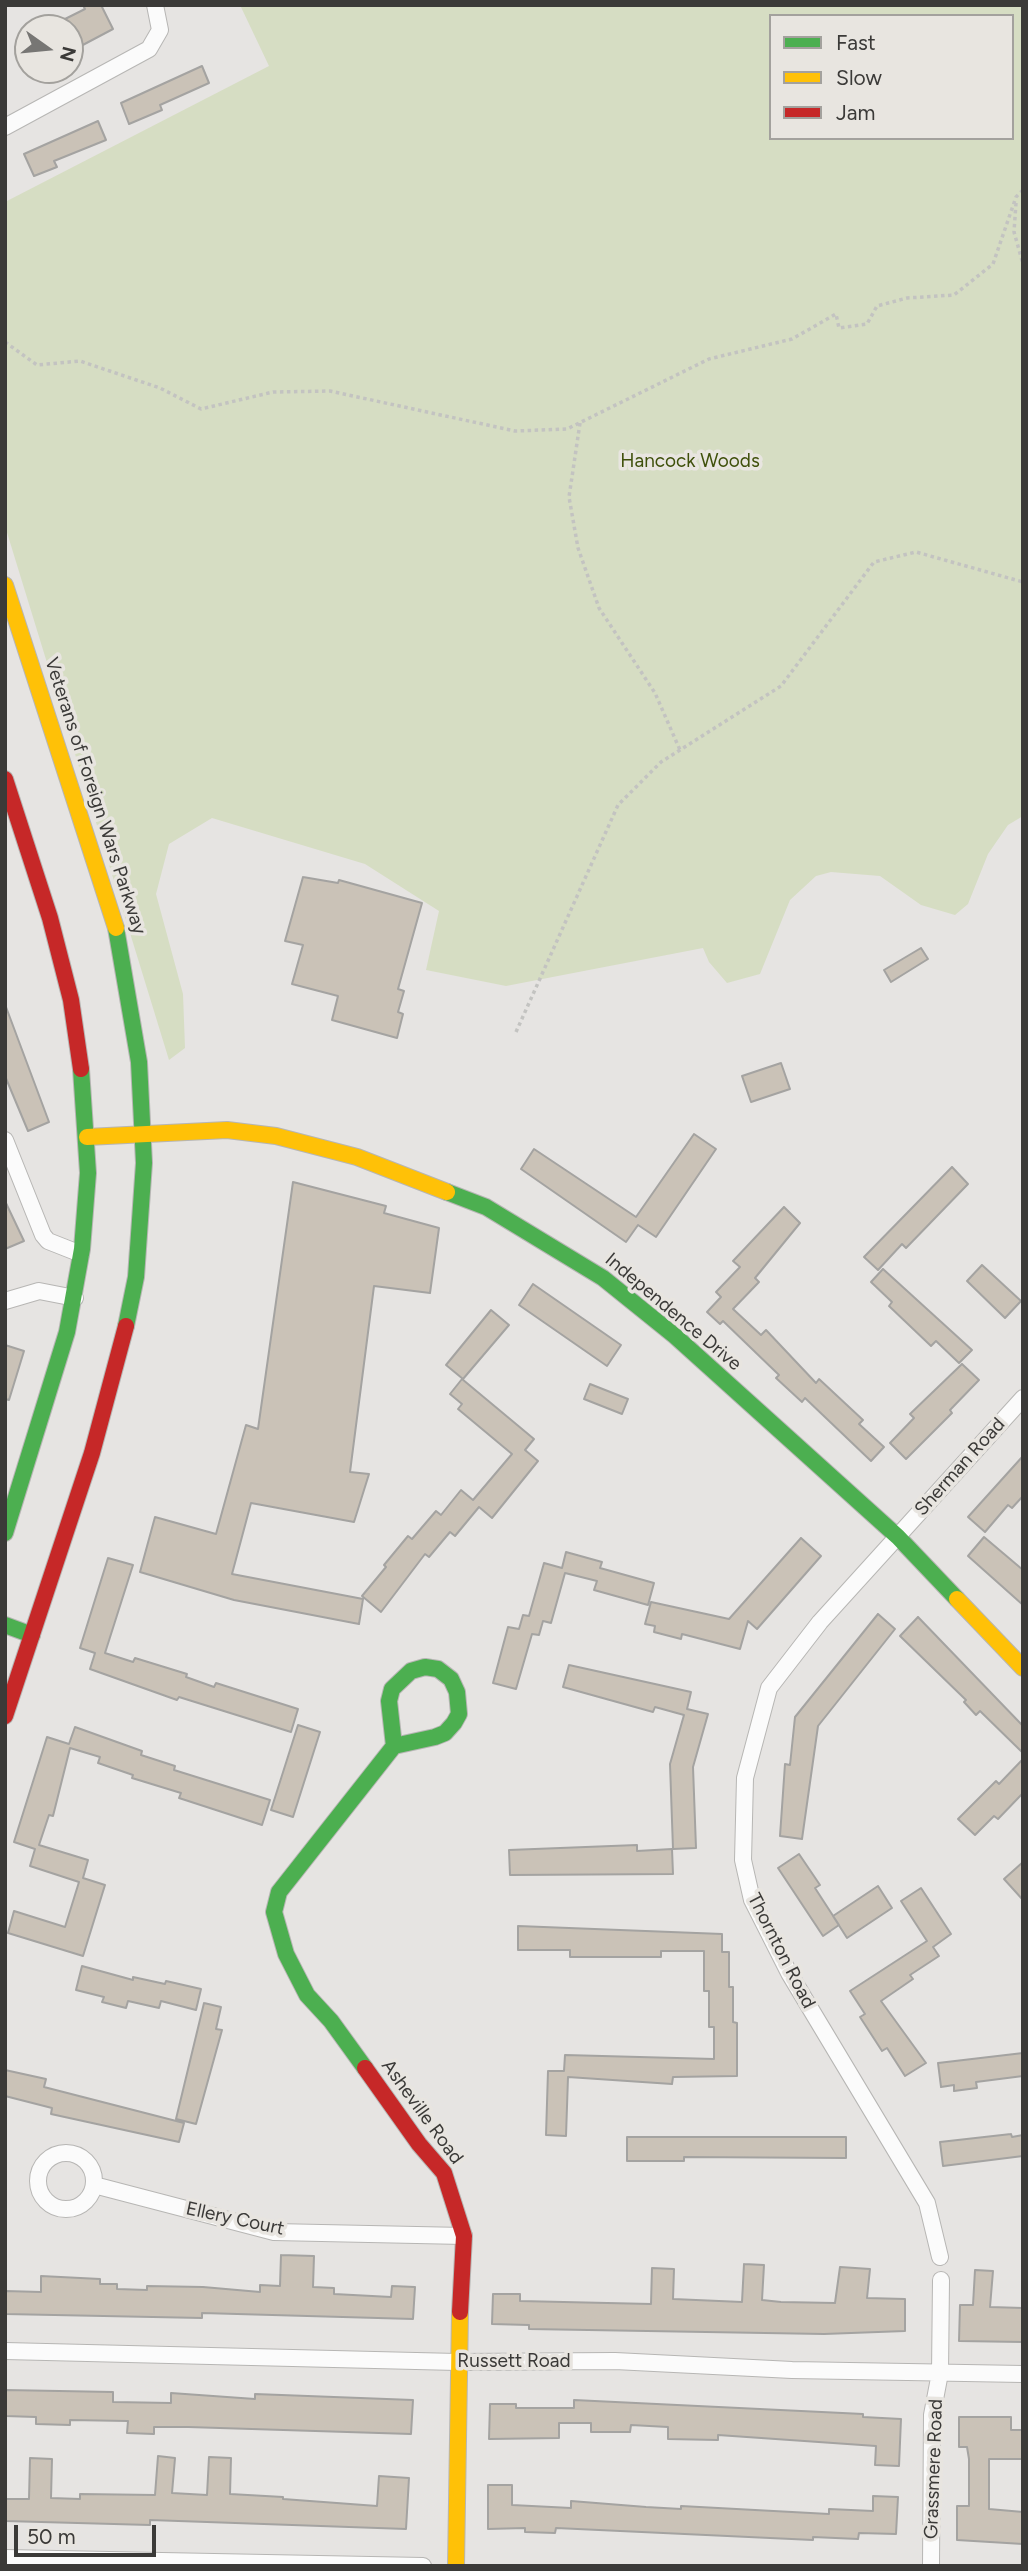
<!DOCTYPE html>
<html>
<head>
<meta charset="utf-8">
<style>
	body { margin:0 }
	#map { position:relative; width:1028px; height:2571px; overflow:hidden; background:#e6e4e2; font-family:Figtree,sans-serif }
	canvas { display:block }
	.frame { position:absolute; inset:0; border:7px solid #3b3a38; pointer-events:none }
	.legend { position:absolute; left:769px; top:14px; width:245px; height:126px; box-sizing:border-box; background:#e8e5e0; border:2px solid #a3a19d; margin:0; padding:9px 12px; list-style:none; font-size:21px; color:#3b3a38 }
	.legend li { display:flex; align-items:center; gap:14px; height:35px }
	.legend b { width:35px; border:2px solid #a3a19d }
	.north { position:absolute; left:14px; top:14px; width:70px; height:70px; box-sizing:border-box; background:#e8e5e0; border:2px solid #a3a19d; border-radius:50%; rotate:105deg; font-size:19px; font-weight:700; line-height:28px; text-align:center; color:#3b3a38 }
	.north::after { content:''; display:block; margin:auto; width:24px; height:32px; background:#777674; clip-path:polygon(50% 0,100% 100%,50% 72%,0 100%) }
	.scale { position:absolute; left:14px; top:2525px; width:142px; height:32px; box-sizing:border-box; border:4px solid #3b3a38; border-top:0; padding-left:9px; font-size:21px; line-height:24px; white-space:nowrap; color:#3b3a38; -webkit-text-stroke:5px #e8e5e0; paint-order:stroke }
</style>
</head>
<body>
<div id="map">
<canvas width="1028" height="2571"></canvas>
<div class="frame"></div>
<ul class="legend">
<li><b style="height:9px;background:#4caf50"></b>Fast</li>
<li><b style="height:9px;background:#ffc107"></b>Slow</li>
<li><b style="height:9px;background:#c62828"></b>Jam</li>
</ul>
<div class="north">N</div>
<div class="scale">50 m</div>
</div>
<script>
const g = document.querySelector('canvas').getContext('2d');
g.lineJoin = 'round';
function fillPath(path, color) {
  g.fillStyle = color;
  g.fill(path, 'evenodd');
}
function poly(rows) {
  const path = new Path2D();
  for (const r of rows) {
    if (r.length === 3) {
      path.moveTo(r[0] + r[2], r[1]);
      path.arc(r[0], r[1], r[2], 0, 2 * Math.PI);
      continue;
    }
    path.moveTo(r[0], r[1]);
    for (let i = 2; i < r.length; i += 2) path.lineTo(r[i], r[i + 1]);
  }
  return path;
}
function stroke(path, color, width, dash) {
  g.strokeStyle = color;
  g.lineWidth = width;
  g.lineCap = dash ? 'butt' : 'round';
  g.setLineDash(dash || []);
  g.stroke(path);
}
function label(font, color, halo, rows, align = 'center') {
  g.font = font + ' Figtree,sans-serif';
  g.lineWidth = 7;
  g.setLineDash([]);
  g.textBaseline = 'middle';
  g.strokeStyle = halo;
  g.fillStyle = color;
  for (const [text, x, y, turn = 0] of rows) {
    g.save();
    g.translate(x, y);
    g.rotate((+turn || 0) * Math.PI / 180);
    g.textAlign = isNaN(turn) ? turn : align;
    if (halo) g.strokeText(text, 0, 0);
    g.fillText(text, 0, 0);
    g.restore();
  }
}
fillPath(poly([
	[240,5,1023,5,1023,816,1008,825,988,854,968,904,955,915,921,905,880,876,831,872,816,876,790,900,760,974,727,983,709,962,703,948,506,986,426,970,439,911,365,864,212,818,169,844,156,894,183,994,185,1048,169,1060,5,526,5,202,269,66],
	[771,16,1012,16,1012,138,771,138]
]), '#d6ddc3');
const building = poly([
	[83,5,101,5,113,29,79,47,65,19,85,9,83,5],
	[202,66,209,83,160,105,162,110,129,124,121,103,202,66],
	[98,121,106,140,54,161,57,167,34,176,24,154,98,121],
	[303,877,338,883,339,880,422,903,398,989,404,991,398,1012,403,1014,397,1038,332,1020,338,996,292,984,303,945,285,941,303,877],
	[921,948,928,959,891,982,884,970,921,948],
	[6,1007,49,1122,28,1131,5,1076,6,1007],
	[781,1063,790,1089,751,1102,742,1076,781,1063],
	[694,1134,716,1149,656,1237,638,1225,626,1242,521,1169,534,1149,636,1217,694,1134],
	[952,1167,968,1184,906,1248,902,1244,878,1270,864,1257,952,1167],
	[293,1182,386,1206,384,1213,439,1228,430,1293,374,1286,350,1472,369,1474,354,1522,251,1503,232,1574,363,1599,359,1624,234,1600,140,1572,155,1517,216,1534,246,1425,258,1429,293,1182],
	[5,1201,24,1241,5,1249,5,1201],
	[784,1207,800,1223,755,1278,759,1282,733,1309,761,1335,766,1330,816,1383,819,1379,863,1420,859,1424,884,1447,871,1461,805,1398,802,1402,776,1378,779,1375,723,1321,720,1324,707,1312,721,1297,716,1292,740,1267,733,1261,784,1207],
	[982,1265,1021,1301,1005,1318,967,1281,982,1265],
	[883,1269,972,1350,959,1363,936,1341,931,1346,889,1306,892,1302,871,1282,883,1269],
	[533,1284,621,1345,607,1366,519,1305,533,1284],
	[491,1310,509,1325,463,1379,446,1365,491,1310],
	[5,1345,24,1351,9,1400,5,1399,5,1345],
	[962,1364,979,1380,950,1410,952,1413,906,1459,890,1443,914,1418,910,1414,962,1364],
	[462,1379,534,1439,525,1450,538,1461,492,1518,479,1507,455,1536,450,1532,429,1557,425,1554,381,1612,362,1596,386,1567,384,1565,408,1536,412,1539,436,1511,441,1515,461,1490,473,1500,512,1454,458,1409,462,1404,450,1394,462,1379],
	[590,1384,628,1399,622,1414,584,1399,590,1384],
	[1023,1456,1023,1496,1012,1508,1008,1505,985,1532,968,1517,1023,1456],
	[984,1537,1023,1570,1023,1605,968,1556,984,1537],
	[801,1538,821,1556,757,1629,748,1621,740,1649,682,1634,681,1639,654,1632,655,1626,645,1624,651,1602,729,1619,801,1538],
	[566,1552,602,1562,600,1568,654,1583,648,1605,594,1590,597,1581,565,1573,551,1623,543,1621,539,1635,532,1634,516,1689,493,1683,508,1627,519,1629,523,1615,529,1616,544,1563,562,1568,566,1552],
	[108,1558,133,1565,105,1653,133,1662,135,1658,187,1674,186,1677,214,1687,216,1683,298,1709,291,1732,179,1697,177,1700,90,1669,95,1653,80,1648,108,1558],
	[878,1614,895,1629,818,1726,802,1839,780,1836,785,1764,790,1765,795,1717,878,1614],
	[918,1617,1023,1726,1023,1753,980,1711,976,1715,964,1702,966,1700,900,1636,918,1617],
	[569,1665,691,1692,687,1709,708,1714,693,1767,696,1848,673,1849,670,1764,684,1715,655,1707,653,1712,563,1687,569,1665],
	[298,1725,320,1732,293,1817,271,1810,298,1725],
	[75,1727,142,1751,141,1755,175,1766,174,1770,270,1800,262,1825,179,1798,181,1793,132,1778,133,1775,98,1763,100,1757,70,1748,53,1816,49,1815,39,1845,88,1860,83,1878,105,1885,83,1956,8,1933,14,1911,65,1927,79,1882,30,1866,35,1849,14,1842,47,1737,69,1744,75,1727],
	[1023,1759,1023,1793,998,1819,994,1816,975,1835,958,1819,996,1781,999,1784,1023,1759],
	[637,1845,637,1851,672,1849,673,1874,510,1875,509,1850,637,1845],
	[799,1854,820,1885,815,1888,839,1925,823,1936,778,1868,799,1854],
	[1023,1862,1023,1900,1004,1879,1023,1862],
	[878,1886,892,1908,847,1938,833,1916,878,1886],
	[921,1888,951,1934,933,1947,939,1956,910,1975,913,1979,881,2001,926,2063,905,2076,887,2048,882,2051,860,2017,865,2014,850,1991,927,1941,901,1901,921,1888],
	[518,1926,722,1934,722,1952,729,1952,729,1987,733,1987,733,2022,737,2023,737,2076,673,2077,672,2084,568,2077,566,2136,546,2135,548,2071,564,2071,565,2055,714,2059,714,2027,709,2027,709,1991,704,1991,704,1951,661,1951,661,1957,570,1957,570,1950,518,1950,518,1926],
	[82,1966,133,1980,133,1977,165,1984,166,1981,201,1989,196,2010,161,2001,159,2008,128,2001,126,2008,102,2002,104,1997,76,1990,82,1966],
	[204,2003,221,2007,216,2029,222,2030,196,2124,176,2119,204,2003],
	[1023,2053,1023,2076,976,2082,977,2088,954,2091,954,2085,941,2087,938,2063,1023,2053],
	[5,2070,46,2079,44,2087,184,2123,179,2142,51,2114,52,2108,5,2096,5,2070],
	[1011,2134,1012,2137,1023,2135,1023,2156,943,2166,940,2142,1011,2134],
	[627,2137,846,2137,846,2158,684,2157,684,2161,627,2161,627,2137],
	[281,2255,314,2256,313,2287,334,2288,334,2294,391,2297,392,2286,415,2287,413,2319,202,2313,202,2318,5,2314,5,2291,41,2292,41,2276,100,2279,100,2284,117,2284,117,2289,147,2290,147,2286,203,2287,260,2292,260,2285,280,2286,281,2255],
	[744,2264,764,2265,762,2300,781,2302,835,2303,840,2267,870,2269,867,2298,905,2299,905,2331,824,2334,529,2329,529,2325,492,2324,493,2294,520,2294,520,2301,651,2304,652,2268,674,2269,673,2299,742,2302,744,2264],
	[975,2270,993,2271,990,2307,1023,2308,1023,2342,959,2341,960,2305,973,2305,975,2270],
	[5,2390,113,2392,113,2402,171,2403,171,2393,255,2399,255,2394,413,2400,411,2434,188,2427,154,2427,154,2434,127,2433,128,2421,70,2420,70,2425,36,2424,36,2417,5,2416,5,2390],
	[574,2400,863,2414,863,2417,901,2419,899,2466,875,2465,876,2446,718,2435,718,2440,668,2439,668,2427,631,2425,630,2432,591,2432,591,2423,559,2423,559,2438,489,2439,490,2404,516,2404,516,2408,574,2408,574,2400],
	[959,2417,1011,2417,1011,2430,1023,2430,1023,2459,989,2459,989,2509,1023,2512,1023,2544,957,2540,957,2506,969,2506,969,2459,967,2447,959,2447,959,2417],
	[158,2456,175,2458,172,2493,207,2495,209,2457,231,2458,230,2494,283,2497,283,2499,377,2506,379,2476,409,2478,406,2529,150,2520,150,2525,5,2521,5,2499,29,2499,30,2458,52,2459,51,2498,80,2499,80,2494,155,2495,158,2456],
	[488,2485,512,2485,512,2505,571,2508,571,2501,646,2507,681,2509,681,2506,829,2514,829,2509,873,2511,873,2496,898,2497,896,2534,859,2533,858,2539,813,2537,813,2540,556,2528,555,2533,525,2532,525,2528,488,2529,488,2485]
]);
fillPath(building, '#cac2b7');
stroke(building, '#a4a3a1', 2);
const street = poly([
	[5,127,149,49,160,30,155,5],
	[5,1140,43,1235,48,1241,81,1254],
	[5,1301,39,1291,75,1298],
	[66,2181,28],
	[94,2185,274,2232,464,2236],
	[940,2257,927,2203,789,1973,752,1900,743,1860,745,1778,769,1688,820,1622,1023,1398],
	[5,2351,457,2362,615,2361,792,2370,1023,2374],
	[5,2558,423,2566],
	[931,2566,932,2415,940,2373,941,2280]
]);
const fast = poly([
	[116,928,139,1062,144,1163,136,1277,126,1326],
	[447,1192,486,1207,603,1278,675,1336,898,1537,957,1599],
	[5,1533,67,1332,82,1249,88,1173,81,1069],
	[5,1625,32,1635],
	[365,2068,331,2021,307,1995,286,1954,274,1912,279,1892,394,1746,435,1737,445,1733,454,1723,459,1714,457,1692,451,1679,438,1669,425,1667,411,1671,392,1689,389,1701,394,1746]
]);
const slow = poly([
	[5,585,116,928],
	[87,1137,227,1130,276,1136,357,1157,447,1192],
	[957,1599,1023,1668],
	[456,2566,460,2312]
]);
const jam = poly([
	[5,779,50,918,71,1000,81,1069],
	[5,1716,92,1453,126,1326],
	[365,2068,419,2144,444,2173,464,2236,460,2312]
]);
stroke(street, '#b7b6b4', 18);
stroke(fast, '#b7b6b4', 18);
stroke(slow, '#b7b6b4', 18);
stroke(jam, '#b7b6b4', 18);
stroke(poly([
	[1016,203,1014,232,1023,264],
	[5,342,37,365,80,361,160,388,201,409,273,392,330,391,515,431,567,429,709,359,792,339,836,314,839,328,867,324,877,306,907,298,954,295,993,264,1016,197,1023,190],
	[580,423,569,497,578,548,599,608,655,693,680,750],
	[516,1032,618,805,661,762,781,686,874,562,916,552,1023,582]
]), '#c3c3c1', 3.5, [3.5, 3.5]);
stroke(street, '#fbfbfb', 16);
stroke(fast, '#4caf50', 16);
stroke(slow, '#ffc107', 16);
stroke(jam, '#c62828', 16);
label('19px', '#3f500b', '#e8e5e0', [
	["Hancock Woods",690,461]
]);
label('19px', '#3b3a38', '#e8e5e0', [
	["Veterans of Foreign Wars Parkway",95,796,72],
	["Independence Drive",673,1312,40],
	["Sherman Road",960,1467,-48],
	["Thornton Road",781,1951,63],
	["Asheville Road",422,2112,54],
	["Ellery Court",235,2219,12],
	["Russett Road",514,2361],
	["Grassmere Road",934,2469,-88]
]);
</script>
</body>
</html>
